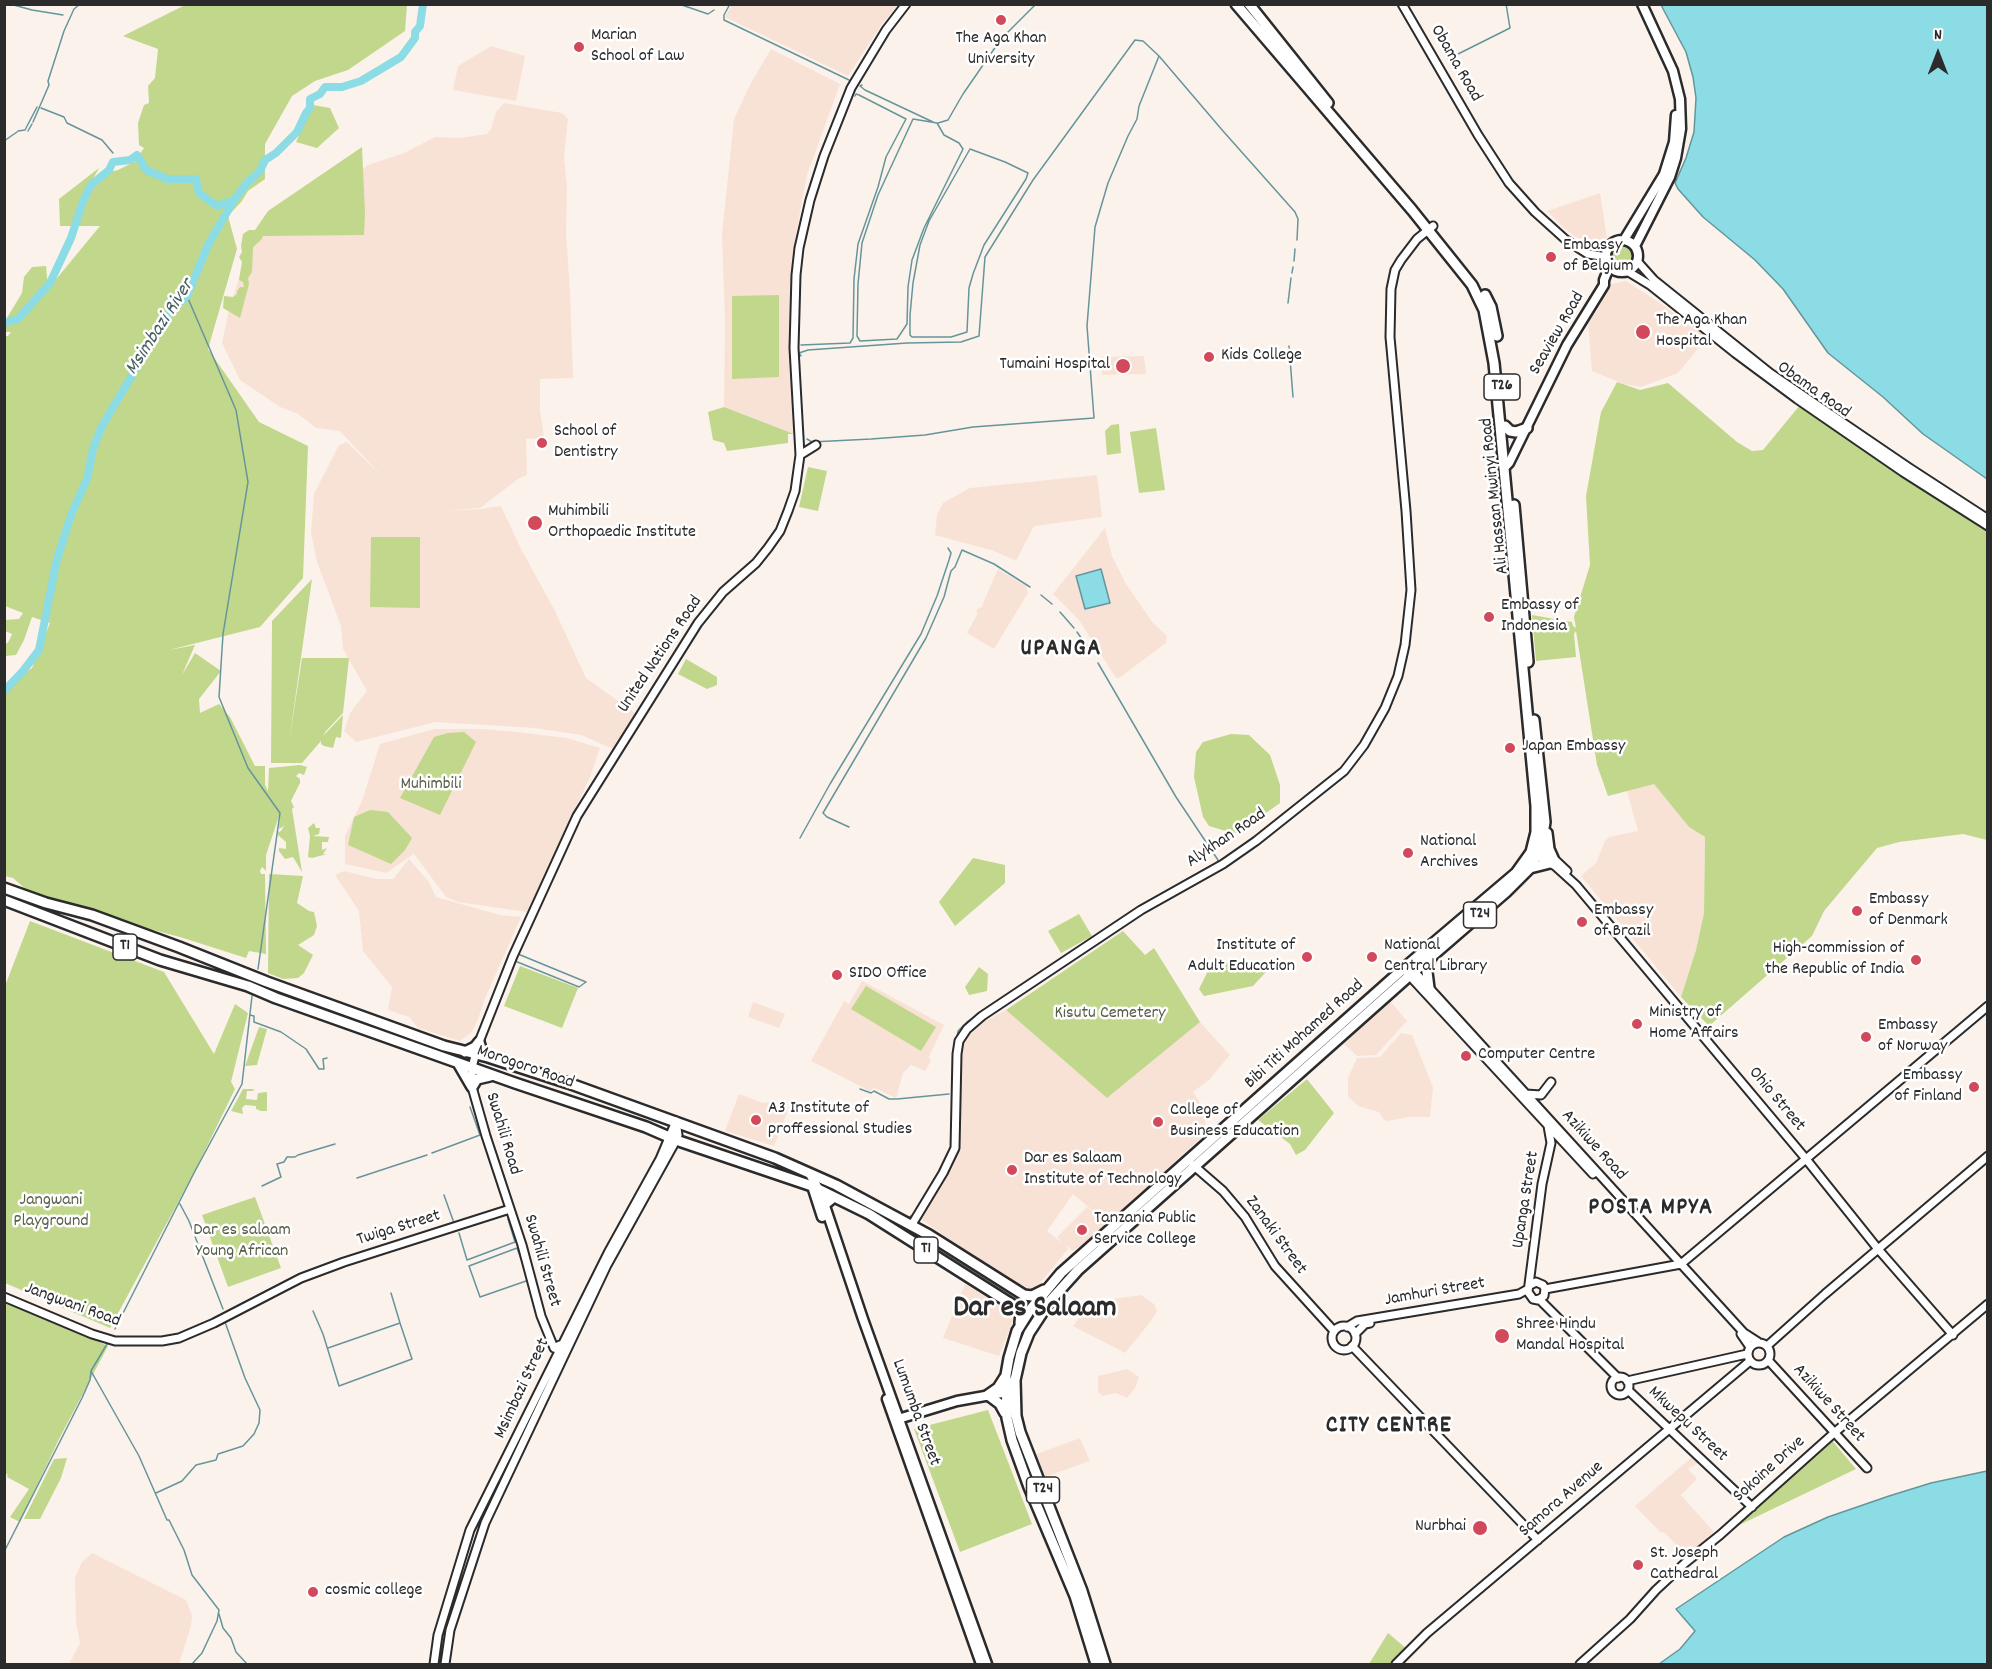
<!DOCTYPE html>
<html>
<head>
<meta charset="utf-8">
<style>
	body { margin:0 }
	#map { position:relative; width:1992px; height:1669px; overflow:hidden; background:#fcf2ec; font-family:Dekko,sans-serif }
	canvas { display:block }
	.frame { position:absolute; inset:0; border:6px solid #2b2b2b; pointer-events:none }
	.north { position:absolute; left:1908px; top:24px; width:60px; height:60px; -webkit-text-stroke:4px #fff; paint-order:stroke; rotate:0deg; font-size:16px; font-weight:700; line-height:24px; text-align:center; color:#2b2b2b }
	.north::after { content:''; display:block; margin:auto; width:21px; height:27px; background:#2b2b2b; clip-path:polygon(50% 0,100% 100%,50% 72%,0 100%) }
</style>
</head>
<body>
<div id="map">
<canvas width="1992" height="1669"></canvas>
<div class="frame"></div>
<div class="north">N</div>
</div>
<script>
const g = document.querySelector('canvas').getContext('2d');
g.lineJoin = 'round';
function fillPath(path, color) {
  g.fillStyle = color;
  g.fill(path, 'evenodd');
}
function poly(rows) {
  const path = new Path2D();
  for (const r of rows) {
    if (r.length === 3) {
      path.moveTo(r[0] + r[2], r[1]);
      path.arc(r[0], r[1], r[2], 0, 2 * Math.PI);
      continue;
    }
    path.moveTo(r[0], r[1]);
    for (let i = 2; i < r.length; i += 2) path.lineTo(r[i], r[i + 1]);
  }
  return path;
}
function stroke(path, color, width, dash) {
  g.strokeStyle = color;
  g.lineWidth = width;
  g.lineCap = dash ? 'butt' : 'round';
  g.setLineDash(dash || []);
  g.stroke(path);
}
function label(font, color, halo, rows, align = 'center') {
  g.font = font + ' Dekko,sans-serif';
  g.lineWidth = 5;
  g.setLineDash([]);
  g.textBaseline = 'middle';
  g.strokeStyle = halo;
  g.fillStyle = color;
  for (const [text, x, y, turn = 0] of rows) {
    g.save();
    g.translate(x, y);
    g.rotate((+turn || 0) * Math.PI / 180);
    g.textAlign = isNaN(turn) ? turn : align;
    if (halo) g.strokeText(text, 0, 0);
    g.fillText(text, 0, 0);
    g.restore();
  }
}
fillPath(poly([
	[732,5,732,4,898,5,882,24,848,76,725,17],
	[491,46,525,56,516,101,453,90,458,66],
	[771,49,840,84,807,175,795,239,790,349,794,434,724,407,725,321,722,234,734,119,751,83],
	[504,103,562,113,568,119,564,157,567,186,566,233,570,291,573,378,540,379,540,409,544,438,526,439,527,475,518,479,480,508,441,511,481,509,501,506,519,545,555,611,586,678,635,713,616,750,581,735,535,728,436,722,356,742,344,731,350,713,367,691,343,649,341,626,317,562,311,533,314,494,339,445,347,442,382,476,340,431,316,428,298,414,280,407,240,380,222,343,229,310,250,243,340,186,368,165,404,153,435,137,460,138,487,134,491,129,496,112],
	[1600,193,1608,245,1600,251,1594,250,1565,229,1547,211],
	[1626,281,1663,305,1707,338,1678,373,1641,387,1624,384,1592,371,1588,322,1598,309,1611,284],
	[1144,356,1146,374,1102,375,1101,357],
	[1097,475,1102,517,1034,526,1016,561,994,551,935,535,937,515,943,503,970,488],
	[1105,528,1112,556,1126,584,1153,623,1167,636,1166,643,1119,678,1116,678,1079,620,1053,594],
	[998,569,1026,586,1028,593,994,649,967,633,978,613,976,612,979,607,981,608,984,601],
	[434,729,482,729,517,732,567,738,600,748,590,777,527,912,458,902,446,897,414,854,386,873,345,864,345,836,362,801,380,744],
	[1654,783,1689,827,1705,837,1704,913,1696,950,1681,997,1581,876,1596,863,1605,841,1609,837,1638,831,1627,791],
	[409,859,429,882,436,897,500,915,521,917,486,996,477,1022,471,1033,460,1041,418,1028,409,1017,388,1010,392,987,363,951,359,911,335,875,344,871,377,879,393,879],
	[862,981,944,1025,929,1057,931,1061,925,1071,911,1065,903,1073,896,1098,874,1088,870,1091,811,1061,844,1001,849,1004],
	[1390,1001,1407,1021,1376,1055,1357,1056,1343,1043],
	[753,1002,785,1014,779,1028,748,1017],
	[1006,1010,1107,1098,1200,1022,1230,1055,1210,1079,1193,1092,1204,1109,1206,1133,1080,1249,1078,1247,1073,1251,1065,1245,1068,1249,1029,1297,921,1219,956,1152,960,1127,958,1106,960,1044,985,1021],
	[1073,1194,1105,1221,1087,1207,1057,1237,1062,1243,1047,1231],
	[1401,1033,1412,1035,1433,1087,1430,1117,1409,1117,1388,1121,1384,1120,1379,1112,1358,1106,1348,1096,1348,1078,1357,1058,1380,1057],
	[739,1094,763,1103,777,1102,788,1110,774,1146,725,1131],
	[965,1284,1012,1313,1013,1321,999,1356,943,1338],
	[1141,1295,1154,1304,1157,1311,1151,1321,1125,1353,1073,1326,1091,1302],
	[1127,1369,1139,1377,1135,1388,1127,1398,1116,1393,1102,1396,1098,1392,1098,1376],
	[1080,1438,1090,1461,1042,1478,1034,1455],
	[1692,1457,1698,1463,1688,1469,1697,1479,1681,1495,1714,1532,1687,1557,1665,1533,1660,1532,1635,1506],
	[92,1553,186,1600,192,1616,191,1626,179,1664,69,1664,80,1643,76,1622,75,1577,82,1562]
]), '#f8e2d5');
fillPath(poly([
	[185,5,407,5,405,31,348,70,315,81,292,96,265,144,265,179,248,191,242,201,228,216,237,249,208,349,259,422,308,446,303,578,260,627,169,650,195,645,182,675,195,653,221,671,199,699,200,713,219,704,230,717,255,766,265,766,265,785,268,791,269,768,300,765,307,767,304,775,299,773,296,776,300,779,300,783,291,801,294,807,292,809,302,872,293,857,285,859,279,851,279,848,286,849,286,842,278,835,278,832,281,831,284,826,279,829,280,813,266,855,266,871,262,867,260,871,261,874,265,874,266,954,249,951,246,958,180,937,38,900,13,878,5,876,5,687,32,668,50,623,32,617,24,640,16,655,5,656,5,645,9,641,12,634,5,631,4,620,19,619,23,613,5,606,4,336,8,336,11,332,5,332,5,321,22,293,24,277,32,267,46,266,48,289,100,226,60,226,59,199,99,168,93,179,100,174,118,170,134,162,144,148,139,145,138,123,144,105,149,103,148,86,155,78,158,49,123,36],
	[313,105,330,108,339,128,317,148,296,142],
	[362,147,365,214,364,235,263,236,261,240,253,247,252,272,248,278,249,284,240,318,223,308,224,296,233,297,237,294,237,291,240,287,244,287,243,282,239,280,242,262,239,257,242,252,241,246,243,234,249,230,255,230,268,211],
	[1622,256,12],
	[779,295,779,377,732,379,732,296],
	[1617,382,1640,390,1668,383,1737,442,1752,451,1763,450,1800,405,1975,523,1987,528,1987,840,1963,834,1899,842,1877,848,1824,911,1812,936,1709,1026,1681,997,1696,950,1704,913,1705,837,1689,827,1654,784,1608,796,1597,765,1576,631,1574,634,1576,657,1536,661,1532,615,1572,622,1573,626,1576,628,1574,617,1590,565,1586,496,1601,412],
	[724,407,794,434,788,434,788,443,727,451,724,443,713,440,708,412],
	[1119,424,1121,453,1107,455,1105,431,1111,425],
	[1156,428,1165,490,1139,493,1130,432],
	[808,467,827,471,818,511,799,507],
	[371,537,420,537,420,608,370,607],
	[312,579,289,743,302,658,349,658,343,713,326,731,323,736,343,715,341,738,336,737,333,748,324,746,321,744,321,741,302,763,271,763,272,621],
	[686,659,717,677,717,685,707,689,678,674],
	[464,732,476,742,440,815,400,798,434,737,448,733],
	[1231,734,1249,735,1270,755,1280,785,1280,803,1238,833,1229,832,1209,826,1203,817,1194,777,1196,752,1203,742],
	[370,810,388,812,412,838,405,850,391,864,348,845,354,817],
	[314,823,316,828,320,828,319,834,313,836,329,837,328,842,322,842,322,850,327,848,323,854,327,854,312,858,308,857,310,836,308,828],
	[973,858,1005,865,1005,883,955,926,939,902],
	[269,874,303,876,297,903,309,911,314,912,317,926,314,935,298,945,313,955,304,973,298,978,283,979,268,973],
	[1079,914,1092,936,1061,953,1048,931],
	[30,921,164,972,214,1054,235,1004,248,1013,231,1082,235,1089,195,1171,110,1328,5,1283,5,986],
	[1123,931,1145,955,1154,948,1200,1022,1107,1098,1006,1010],
	[1277,960,1253,986,1204,996,1199,989,1212,963],
	[520,966,578,988,562,1028,504,1006],
	[979,967,988,974,987,991,969,995,965,987],
	[866,986,936,1027,921,1051,851,1009],
	[259,1027,267,1029,257,1065,245,1066],
	[1307,1079,1334,1113,1305,1150,1296,1155,1290,1144,1258,1120],
	[243,1089,254,1089,253,1091,247,1091,246,1099,257,1100,258,1093,267,1092,267,1111,261,1111,256,1109,256,1106,245,1105,242,1108,243,1114,231,1111],
	[255,1197,281,1268,228,1287,202,1215],
	[4,1301,18,1304,108,1346,59,1439,20,1522,10,1517,29,1489,7,1477,8,1473,5,1476],
	[988,1410,1032,1524,960,1552,914,1429],
	[1830,1438,1856,1469,1729,1530],
	[67,1458,61,1478,40,1519,24,1519,54,1459],
	[1388,1633,1407,1649,1393,1664,1369,1664]
]), '#c1d78c');
const water = poly([
	[1661,5,1987,5,1987,479,1923,434,1883,397,1828,353,1783,289,1755,260,1703,217,1678,189,1675,183,1686,158,1694,132,1696,98,1693,77,1686,52,1661,5],
	[1101,569,1110,603,1085,609,1076,576,1101,569],
	[1987,1471,1987,1664,1659,1664,1680,1649,1695,1631,1676,1609,1784,1537,1828,1517,1889,1496,1931,1483,1987,1471]
]);
fillPath(water, '#8bdce5');
stroke(water, '#65959b', 1.5);
stroke(poly([
	[10,4,32,10,63,15],
	[632,4,635,4],
	[679,4,708,14,714,10],
	[730,4,724,15,724,20,849,80],
	[1442,48,1448,59,1510,28,1506,4],
	[1159,56,1223,131,1295,212,1298,219,1297,240],
	[862,85,860,86,865,90,933,122],
	[41,108,64,117,67,123,102,140,113,153],
	[913,119,937,123,944,135,959,143,963,149,924,228,912,260,908,287,907,324,897,339,860,341,857,336,858,284,862,243,878,195,913,119],
	[33,122,49,85,48,81,64,31,74,9,80,4],
	[938,123,948,120,963,94,1001,39,1036,4],
	[18,131,25,130,37,107],
	[28,131,32,124],
	[4,141,17,132],
	[970,149,1005,162,1028,173,1026,179,984,245,973,274,969,288,967,332,951,337,912,337,910,335,910,315,913,283,920,245,929,221,970,149],
	[1294,261,1295,249],
	[1292,273,1293,267],
	[187,296,236,410,248,482,223,634,219,697,248,768,280,813,258,969],
	[1288,303,1291,278],
	[801,345,850,343,853,338,854,279,858,244,878,187,886,157,906,119,859,95,856,94,855,96],
	[1289,346,1293,397],
	[801,356,799,353,808,350,907,343,961,342,979,336,985,257,1033,180,1135,40,1143,41,1159,56,1139,106,1137,119,1128,136,1108,183,1095,227,1087,326,1094,418,973,427,925,435,871,439,812,442,807,439],
	[1041,595,1052,604],
	[1060,612,1074,628],
	[1077,632,1091,652],
	[1098,663,1176,797,1218,860,1217,864],
	[849,827,827,817,823,813,926,638,944,597,951,571,955,567,962,550,994,564,1030,587],
	[800,838,830,784,921,634,937,596,949,560,951,553,948,548],
	[1146,903,1200,873],
	[515,961,579,987,586,982,518,954],
	[1009,994,1117,922],
	[250,1015,254,1016,254,1022,281,1032,306,1049,319,1069,324,1069,323,1059,327,1058],
	[957,1037,958,1031,967,1022,1005,997],
	[860,1089,871,1093,874,1091,889,1099,897,1099,949,1094],
	[432,1153,480,1135,470,1107],
	[357,1178,427,1155],
	[262,1186,281,1177,277,1164,284,1162,287,1157,295,1157,298,1155,335,1144],
	[444,1195,454,1223],
	[180,1204,189,1221,223,1309],
	[907,1218,913,1215,945,1161],
	[447,1233,453,1231],
	[459,1233,467,1260,515,1242,508,1219],
	[517,1248,529,1280,480,1297,469,1266,517,1248],
	[313,1311,323,1334,339,1386,412,1359,400,1323],
	[115,1329,195,1171,242,1084,252,996],
	[328,1348,400,1323,391,1293],
	[91,1371,139,1456,167,1520,169,1520,184,1550,192,1575,219,1610,217,1621,202,1653,192,1664],
	[156,1493,182,1481,196,1465,216,1460,218,1454,243,1446,254,1434,259,1423,260,1410,245,1378,225,1322],
	[4,1552,82,1398,90,1380,91,1371,107,1344],
	[219,1614,223,1628,231,1638,236,1652,247,1664]
]), '#65959b', 1.5);
stroke(poly([
	[4,323,18,319,50,283,71,238,83,201,91,185,109,170,113,162,130,160,137,155,146,170,167,179,196,179,199,193,217,206,234,200],
	[4,691,23,671,39,650,56,563,71,515,87,479,93,449,102,426,134,372,145,346,163,319,187,296,208,245,234,200,247,183,260,171,265,160,276,153,297,132,306,113,310,108,310,99,320,94,325,87,342,87,361,81,401,57,415,38,415,32,420,26,423,4]
]), '#8bdce5', 8);
const tertiary = poly([
	[1402,4,1478,135,1509,183,1535,212,1566,240,1588,254,1607,257],
	[1637,261,1654,280,1770,373,1908,467,1988,519],
	[1627,271,1650,285,1735,353,1797,399,1903,472,1988,526],
	[800,455,816,445],
	[1535,848,1550,855,1567,871],
	[1534,854,1555,866,1576,885,1806,1159,1878,1249,1953,1335],
	[1413,970,1744,1333,1758,1342],
	[1407,973,1593,1174],
	[1526,1094,1541,1095,1551,1082],
	[1193,1165,1223,1191,1245,1217,1275,1266,1334,1331],
	[911,1226,943,1173,955,1148,957,1054,959,1041,967,1029,982,1016,1141,910,1223,864,1256,841,1344,771,1364,745,1385,708,1398,676,1405,645,1411,590,1406,511,1390,337,1391,289,1395,270,1401,260,1417,239,1433,226],
	[1530,1285,1536,1282,1543,1285,1545,1289,1544,1296,1538,1300,1533,1299,1528,1292,1542,1184,1551,1143,1548,1126],
	[1545,1289,1681,1264,1988,1006],
	[4,1297,92,1334,115,1341,162,1341,179,1338,214,1323,301,1278,344,1262,510,1209],
	[1539,1299,1618,1378],
	[1344,1338,12],
	[1347,1327,1357,1321,1519,1294,1528,1289],
	[1355,1334,1365,1324,1370,1323],
	[1741,1334,1750,1347],
	[1759,1354,11],
	[560,1345,554,1348,541,1316,522,1245,486,1136,472,1087,472,1067,479,1042,513,956,577,816,698,623,723,592,756,563,768,548,780,531,788,511,795,491,800,455,794,348,796,275,799,248,810,200,824,156,851,88,886,30,906,4],
	[1352,1346,1538,1540],
	[1767,1346,1825,1294,1988,1156],
	[1768,1360,1867,1468],
	[1620,1386,9],
	[1627,1381,1747,1354],
	[1628,1390,1752,1507],
	[434,1664,438,1635,470,1530,608,1253,660,1159,676,1121],
	[445,1664,450,1630,485,1523,607,1265,674,1144,678,1135,676,1121],
	[1396,1664,1427,1633,1750,1361],
	[1580,1664,1630,1619,1656,1590,1685,1563,1720,1535,1834,1433,1988,1304]
]);
const secondary = poly([
	[1624,240,1664,174,1674,142,1676,115],
	[1622,256,16],
	[1635,246,1670,177,1676,158,1681,129,1680,99,1673,71,1642,4],
	[1504,468,1509,463,1567,345,1604,285,1604,280,1610,265],
	[810,1174,821,1194,863,1319,987,1664],
	[812,1186,822,1217],
	[887,1399,981,1664],
	[895,1420,957,1401,1013,1391]
]);
const trunk = poly([
	[1249,4,1328,103],
	[1485,295,1491,307,1497,336],
	[1505,426,1510,431,1516,432,1527,428],
	[1514,505,1528,662],
	[1547,833,1549,849,1553,858],
	[1530,868,1550,863],
	[4,888,46,903,92,915,179,947,267,982,444,1046,488,1057,568,1083,775,1158,836,1185,929,1235,1024,1295,1032,1296,1044,1290],
	[4,900,160,960,248,986,276,998,515,1083,646,1127,676,1140,812,1186,869,1214,1016,1307,1021,1312,1020,1323],
	[1429,988,1427,972,1430,958],
	[465,1052,475,1047,479,1042,481,1049,488,1057],
	[458,1063,472,1087,477,1079,490,1076],
	[824,1205,834,1197],
	[1005,1413,1000,1404,988,1395,998,1388,1005,1377],
	[1096,1664,1075,1596,1029,1487,1012,1440,1007,1418,1006,1375,1009,1358,1017,1331,1030,1310,1061,1273,1403,969,1516,873,1531,852,1536,832,1536,806,1494,363,1484,310,1472,285,1412,210,1236,4],
	[1105,1664,1082,1591,1020,1432,1016,1416,1015,1380,1021,1353,1029,1333,1050,1301,1078,1270,1409,976,1506,892,1530,868,1541,846,1545,822,1534,720]
]);
stroke(tertiary, '#2b2b2b', 11);
stroke(secondary, '#2b2b2b', 13);
stroke(trunk, '#2b2b2b', 14);
stroke(tertiary, '#fff', 7);
stroke(secondary, '#fff', 8);
stroke(trunk, '#fff', 9);
for (const [x, y, r, color] of [
	[1001,20,6,"#d1495b"],
	[579,47,6,"#d1495b"],
	[1551,257,6,"#d1495b"],
	[1643,332,8,"#d1495b"],
	[1209,357,6,"#d1495b"],
	[1123,366,8,"#d1495b"],
	[542,443,6,"#d1495b"],
	[535,523,8,"#d1495b"],
	[1489,617,6,"#d1495b"],
	[1510,748,6,"#d1495b"],
	[1408,853,6,"#d1495b"],
	[1857,911,6,"#d1495b"],
	[1582,922,6,"#d1495b"],
	[1307,957,6,"#d1495b"],
	[1372,957,6,"#d1495b"],
	[1916,960,6,"#d1495b"],
	[837,975,6,"#d1495b"],
	[1637,1024,6,"#d1495b"],
	[1866,1037,6,"#d1495b"],
	[1466,1056,6,"#d1495b"],
	[1974,1087,6,"#d1495b"],
	[756,1120,6,"#d1495b"],
	[1158,1122,6,"#d1495b"],
	[1012,1170,6,"#d1495b"],
	[1082,1230,6,"#d1495b"],
	[1502,1336,8,"#d1495b"],
	[1480,1528,8,"#d1495b"],
	[1638,1565,6,"#d1495b"],
	[313,1592,6,"#d1495b"]
]) {
  const dot = new Path2D();
  dot.arc(x, y, r, 0, 2 * Math.PI);
  g.fillStyle = color;
  g.fill(dot);
  stroke(dot, '#fff', 2);
}
for (const [x, y, w] of [
	[1502,387,36],
	[1480,915,33],
	[125,947,24],
	[926,1250,24],
	[1043,1490,33]
]) {
  const box = new Path2D();
  box.roundRect(x - w / 2, y - 13, w, 26, 4.5);
  g.fillStyle = '#fff';
  g.fill(box);
  stroke(box, '#2b2b2b', 1.5);
}
label('bold 16px', '#2b2b2b', null, [
	["T26",1502,387],
	["T24",1480,915],
	["T1",125,947],
	["T1",926,1250],
	["T24",1043,1490]
]);
label('18px', '#2b2b2b', '#fff', [
	["Marian",591,37],
	["School of Law",591,58],
	["The Aga Khan",1001,40,"center"],
	["University",1001,61,"center"],
	["Embassy",1563,247],
	["of Belgium",1563,268],
	["The Aga Khan",1656,322],
	["Hospital",1656,343],
	["Kids College",1221,357],
	["Tumaini Hospital",1110,366,"right"],
	["School of",554,433],
	["Dentistry",554,454],
	["Muhimbili",548,513],
	["Orthopaedic Institute",548,534],
	["Embassy of",1501,607],
	["Indonesia",1501,628],
	["Japan Embassy",1522,748],
	["National",1420,843],
	["Archives",1420,864],
	["Embassy",1869,901],
	["of Denmark",1869,922],
	["Embassy",1594,912],
	["of Brazil",1594,933],
	["Institute of",1295,947,"right"],
	["Adult Education",1295,968,"right"],
	["National",1384,947],
	["Central Library",1384,968],
	["High-commission of",1904,950,"right"],
	["the Republic of India",1904,971,"right"],
	["SIDO Office",849,975],
	["Ministry of",1649,1014],
	["Home Affairs",1649,1035],
	["Embassy",1878,1027],
	["of Norway",1878,1048],
	["Computer Centre",1478,1056],
	["Embassy",1962,1077,"right"],
	["of Finland",1962,1098,"right"],
	["A3 Institute of",768,1110],
	["proffessional Studies",768,1131],
	["College of",1170,1112],
	["Business Education",1170,1133],
	["Dar es Salaam",1024,1160],
	["Institute of Technology",1024,1181],
	["Tanzania Public",1094,1220],
	["Service College",1094,1241],
	["Shree Hindu",1516,1326],
	["Mandal Hospital",1516,1347],
	["Nurbhai",1466,1528,"right"],
	["St. Joseph",1650,1555],
	["Cathedral",1650,1576],
	["cosmic college",325,1592]
], 'left');
label('18px', '#2b2b2b', '#fff', [
	["Obama Road",1455,64,60],
	["Seaview Road",1558,334,-60],
	["Obama Road",1813,391,35],
	["Ali Hassan Mwinyi Road",1496,496,-96],
	["United Nations Road",661,655,-56],
	["Alykhan Road",1227,839,-34],
	["Bibi Titi Mohamed Road",1305,1035,-42],
	["Morogoro Road",525,1068,19],
	["Ohio Street",1776,1100,50],
	["Swahili Road",502,1134,73],
	["Azikiwe Road",1593,1146,48],
	["Upanga Street",1527,1200,-81],
	["Twiga Street",399,1229,-17],
	["Zanaki Street",1275,1236,54],
	["Swahili Street",541,1261,74],
	["Jamhuri Street",1435,1293,-10],
	["Jangwani Road",72,1306,20],
	["Msimbazi Street",523,1389,-65],
	["Azikiwe Street",1828,1404,48],
	["Lumumba Street",915,1413,70],
	["Mkwepu Street",1687,1425,43],
	["Sokoine Drive",1770,1470,-42],
	["Samora Avenue",1562,1500,-41]
]);
label('18px', '#585f48', '#fff', [
	["Muhimbili",431,786],
	["Kisutu Cemetery",1110,1015],
	["Jangwani",51,1202],
	["Playground",51,1223],
	["Dar es salaam",242,1232],
	["Young African",242,1253]
]);
label('italic 20px', '#486063', '#fff', [
	["Msimbazi River",161,328,-57]
]);
g.letterSpacing = '1.5px';
label('bold 24px', '#2b2b2b', '#fff', [
	["UPANGA",1061,651],
	["POSTA MPYA",1651,1210],
	["CITY CENTRE",1389,1428]
]);
g.letterSpacing = '0px';
label('bold 30px', '#2b2b2b', '#fff', [
	["Dar es Salaam",1035,1311]
]);
</script>
</body>
</html>
